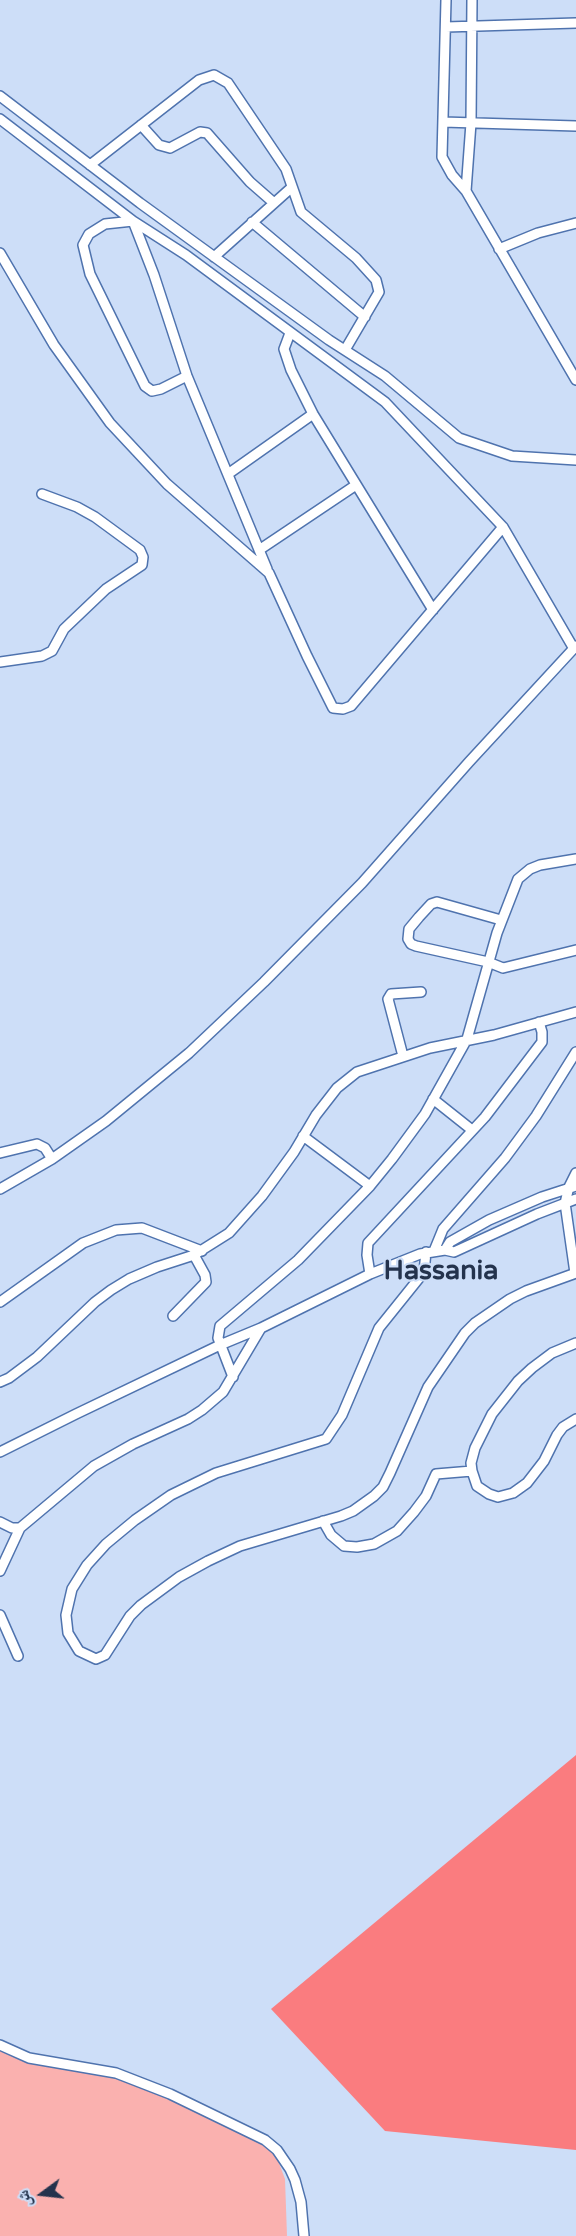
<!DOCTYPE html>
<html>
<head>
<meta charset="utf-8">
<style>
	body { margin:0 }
	#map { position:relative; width:576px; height:2236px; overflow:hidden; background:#cddef8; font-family:"Varela Round","Noto Naskh Arabic",sans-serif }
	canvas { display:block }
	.north { position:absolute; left:12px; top:2164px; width:60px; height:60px; -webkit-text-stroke:4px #cddef8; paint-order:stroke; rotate:255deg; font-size:16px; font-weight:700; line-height:24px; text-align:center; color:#24334d }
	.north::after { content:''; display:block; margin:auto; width:21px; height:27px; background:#24334d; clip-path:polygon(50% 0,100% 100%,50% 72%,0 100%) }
</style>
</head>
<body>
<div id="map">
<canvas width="576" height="2236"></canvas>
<div class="north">ش</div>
</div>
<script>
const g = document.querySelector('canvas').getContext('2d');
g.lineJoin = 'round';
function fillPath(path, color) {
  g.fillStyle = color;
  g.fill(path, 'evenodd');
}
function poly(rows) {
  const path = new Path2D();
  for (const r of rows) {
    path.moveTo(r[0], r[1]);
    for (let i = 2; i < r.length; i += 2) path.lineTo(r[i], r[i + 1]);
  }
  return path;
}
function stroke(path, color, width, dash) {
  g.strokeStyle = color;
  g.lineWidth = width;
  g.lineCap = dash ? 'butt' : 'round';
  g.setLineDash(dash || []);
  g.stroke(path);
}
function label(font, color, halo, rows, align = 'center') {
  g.font = font + ' "Varela Round",sans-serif';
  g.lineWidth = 4.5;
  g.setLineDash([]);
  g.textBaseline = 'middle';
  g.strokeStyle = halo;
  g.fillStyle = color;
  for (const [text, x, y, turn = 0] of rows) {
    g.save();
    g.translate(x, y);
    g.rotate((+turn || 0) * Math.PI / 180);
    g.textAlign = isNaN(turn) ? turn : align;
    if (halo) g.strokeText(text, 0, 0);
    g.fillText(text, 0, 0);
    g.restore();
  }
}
fillPath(poly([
	[0,2049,99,2067,273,2147,285,2179,287,2236,0,2236]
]), '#fab1af');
fillPath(poly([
	[576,1755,576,2150,385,2131,271,2009]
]), '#fa7c7f');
const minor = poly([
	[446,0,442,157,452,175,466,191,576,380],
	[446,27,576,23],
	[0,96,140,203,329,340,385,376,459,438,512,456,576,460],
	[0,119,133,221,154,275,187,376,267,569],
	[443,122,576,126],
	[141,125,159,145,170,148,200,132,207,133,250,182,274,203],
	[90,165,199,80,214,75,228,83,286,169,301,212,356,258,376,280,379,292,345,350],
	[466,191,471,123,472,0],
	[252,222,365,317],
	[499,249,538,233,576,223],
	[0,253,54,345,110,423,167,484,269,573,307,656,333,708,343,709,351,706,503,527],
	[214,257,291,188],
	[290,333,284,349,291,370,313,414,433,610],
	[187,376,161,389,152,391,145,386,90,274,83,245,89,234,105,224,133,221,186,255,385,402,503,527,574,649],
	[228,474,313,414],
	[259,550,356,485],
	[0,662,42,656,52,651,64,629,106,589,142,565,143,557,140,550,95,517,77,507,42,494],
	[501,920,437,902,431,904,419,917,409,929,408,939,411,944,416,946,488,962,503,968,576,950],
	[403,1056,388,999,391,994,421,992],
	[433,1099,472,1130],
	[303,1136,370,1186],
	[0,1153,37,1144,45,1148,52,1159],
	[0,1189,52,1159,106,1121,189,1053,264,982,362,883,469,762,576,646],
	[445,1250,450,1242,489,1220,542,1197,576,1186],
	[434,1251,443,1229,505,1158,536,1116,576,1052],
	[426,1252,424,1272,379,1328,342,1415,326,1439,216,1473,171,1495,135,1520,106,1544,87,1565,72,1589,66,1615,68,1633,79,1651,96,1659,105,1655,130,1616,141,1605,179,1577,208,1561,240,1546,341,1516,353,1511,374,1496,383,1487,390,1473,428,1387,465,1333,475,1323,510,1299,526,1291,576,1273],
	[575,1273,565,1203,569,1187,576,1173],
	[370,1274,367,1255,368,1243,485,1117,542,1042,542,1032,539,1022],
	[0,1302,83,1243,116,1230,142,1228,202,1251],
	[173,1316,206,1282,205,1275,194,1255],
	[576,1343,552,1353,532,1368,518,1381,492,1414,475,1448,471,1463,472,1471,477,1486,489,1494,498,1497,513,1493,527,1483,544,1461,557,1435,563,1427,576,1419],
	[233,1377,218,1338,220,1326,298,1260,370,1186,392,1159,425,1114,467,1039,497,933,518,879,530,869,540,865,576,859],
	[0,1382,9,1378,37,1357,95,1302,111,1290,129,1279,157,1267,194,1255,229,1233,262,1196,294,1152,316,1115,337,1088,357,1072,430,1048,494,1035,576,1012],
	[0,1452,76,1414,220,1345,261,1328,370,1274,420,1254,445,1250,454,1252,537,1214,576,1199],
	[323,1521,331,1535,344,1546,357,1547,374,1544,397,1531,414,1512,426,1496,436,1474,472,1471],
	[0,1522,12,1528,20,1528,94,1466,133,1444,188,1419,202,1410,223,1392,261,1328],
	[0,1571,20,1528],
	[0,1615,18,1656],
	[0,2045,29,2058,116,2073,170,2094,265,2140,277,2150,290,2169,295,2180,301,2202,304,2236]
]);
stroke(minor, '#4f73ae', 12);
stroke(minor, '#fff', 9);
label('bold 27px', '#24334d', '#cddef8', [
	["Hassania",441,1272]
]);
</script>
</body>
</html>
